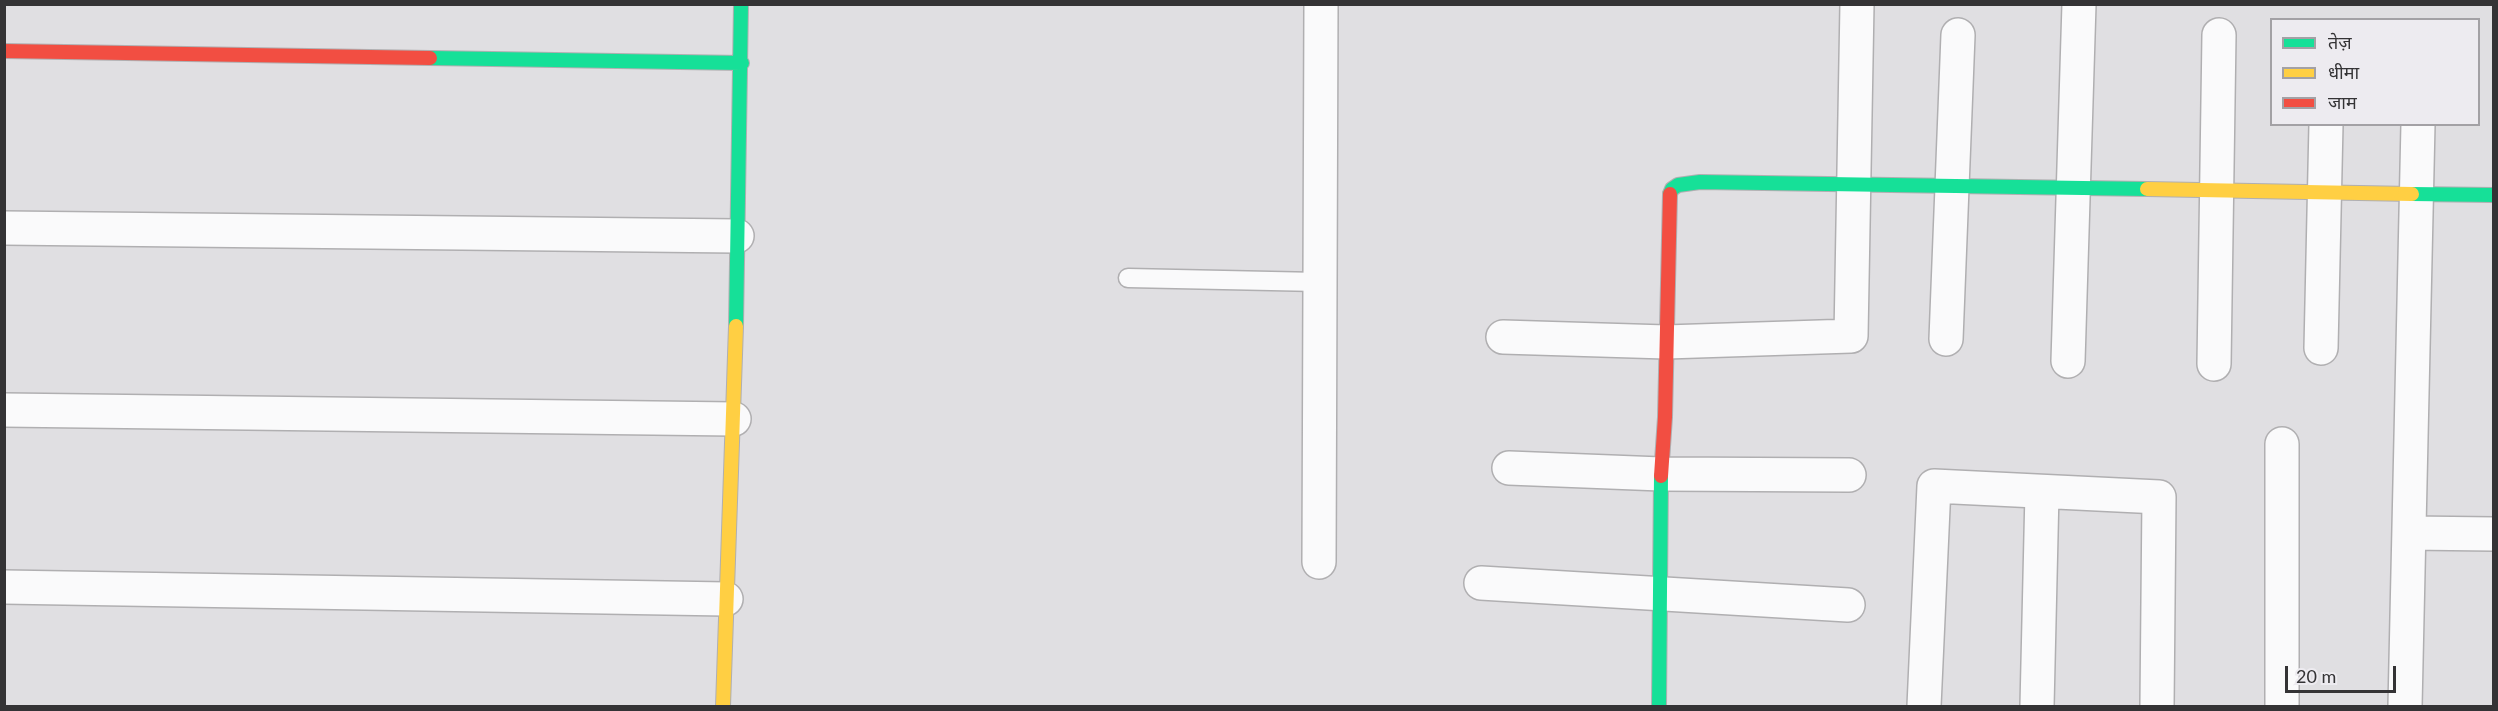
<!DOCTYPE html>
<html>
<head>
<meta charset="utf-8">
<style>
	body { margin:0 }
	#map { position:relative; width:2498px; height:711px; overflow:hidden; background:#e0dfe2; font-family:Lato,"Noto Sans Devanagari",sans-serif }
	canvas { display:block }
	.frame { position:absolute; inset:0; border:6px solid #343335; pointer-events:none }
	.legend { position:absolute; left:2270px; top:18px; width:210px; height:108px; box-sizing:border-box; background:#edebf0; border:2px solid #a3a1a5; margin:0; padding:8px 10px; list-style:none; font-size:18px; color:#343335 }
	.legend li { display:flex; align-items:center; gap:12px; height:30px }
	.legend b { width:30px; border:2px solid #a3a1a5 }
	.scale { position:absolute; left:2285px; top:666px; width:111px; height:27px; box-sizing:border-box; border:3px solid #343335; border-top:0; padding-left:8px; font-size:18px; line-height:21px; white-space:nowrap; color:#343335; -webkit-text-stroke:4px #edebf0; paint-order:stroke }
</style>
</head>
<body>
<div id="map">
<canvas width="2498" height="711"></canvas>
<div class="frame"></div>
<ul class="legend">
<li><b style="height:8px;background:#16e098"></b>तेज़</li>
<li><b style="height:8px;background:#ffcf43"></b>धीमा</li>
<li><b style="height:8px;background:#f24e42"></b>जाम</li>
</ul>
<div class="scale">20 m</div>
</div>
<script>
const g = document.querySelector('canvas').getContext('2d');
g.lineJoin = 'round';
function poly(rows) {
  const path = new Path2D();
  for (const r of rows) {
    path.moveTo(r[0], r[1]);
    for (let i = 2; i < r.length; i += 2) path.lineTo(r[i], r[i + 1]);
  }
  return path;
}
function stroke(path, color, width, dash) {
  g.strokeStyle = color;
  g.lineWidth = width;
  g.lineCap = dash ? 'butt' : 'round';
  g.setLineDash(dash || []);
  g.stroke(path);
}
const lane = poly([
	[1128,278,1319,282]
]);
const street = poly([
	[4,228,737,236],
	[1503,337,1666,342,1851,336,1857,4],
	[1946,339,1958,35],
	[2321,348,2326,124],
	[2068,361,2079,4],
	[2214,364,2219,35],
	[4,410,734,419],
	[1509,468,1661,474,1849,475],
	[2409,533,2494,534],
	[1319,562,1321,4],
	[1481,583,1848,605],
	[4,587,726,599],
	[1924,706,1934,486,2159,497,2157,706],
	[2037,706,2042,492],
	[2282,706,2282,444],
	[2405,706,2418,124]
]);
const fast = poly([
	[430,58,742,63],
	[1670,194,1672,189,1678,185,1700,182,2147,189],
	[2412,194,2494,195],
	[736,326,741,4],
	[1659,706,1661,476]
]);
const slow = poly([
	[2147,189,2412,194],
	[723,706,736,326]
]);
const jam = poly([
	[4,51,430,58],
	[1661,476,1665,417,1670,194]
]);
stroke(lane, '#b0afb1', 21);
stroke(street, '#b0afb1', 36);
stroke(fast, '#b0afb1', 16);
stroke(slow, '#b0afb1', 16);
stroke(jam, '#b0afb1', 16);
stroke(lane, '#fafafb', 18);
stroke(street, '#fafafb', 33);
stroke(fast, '#16e098', 14);
stroke(slow, '#ffcf43', 14);
stroke(jam, '#f24e42', 14);
</script>
</body>
</html>
